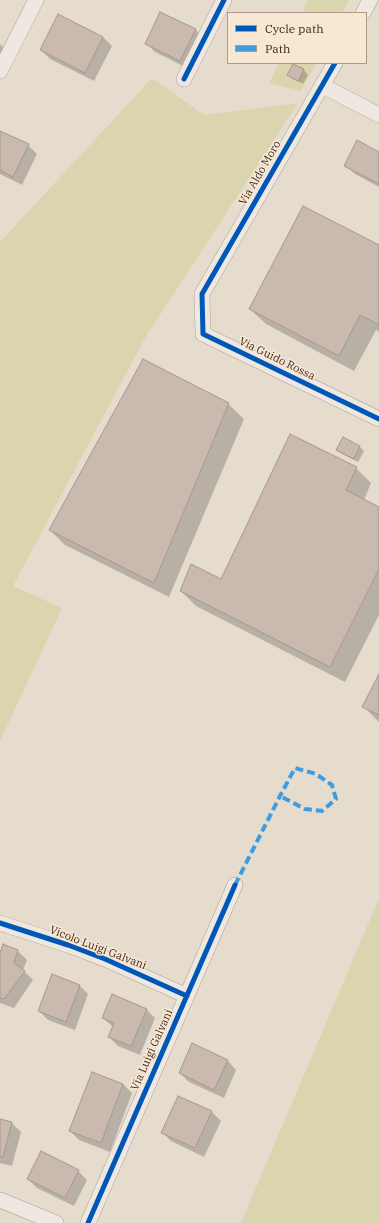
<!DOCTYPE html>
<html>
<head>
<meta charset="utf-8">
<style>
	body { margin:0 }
	#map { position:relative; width:379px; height:1223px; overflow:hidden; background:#e6dcce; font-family:"IBM Plex Serif",serif }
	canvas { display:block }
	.legend { position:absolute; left:227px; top:12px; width:140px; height:52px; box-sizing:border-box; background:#f8e8d3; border:1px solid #ad9b8a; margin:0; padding:5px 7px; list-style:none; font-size:12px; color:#3c281d }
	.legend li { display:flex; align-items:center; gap:8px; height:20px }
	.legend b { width:20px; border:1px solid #ad9b8a }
</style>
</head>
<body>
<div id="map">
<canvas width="379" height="1223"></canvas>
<ul class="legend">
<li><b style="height:5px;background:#0057b8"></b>Cycle path</li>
<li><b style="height:5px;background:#3f9cdf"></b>Path</li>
</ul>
</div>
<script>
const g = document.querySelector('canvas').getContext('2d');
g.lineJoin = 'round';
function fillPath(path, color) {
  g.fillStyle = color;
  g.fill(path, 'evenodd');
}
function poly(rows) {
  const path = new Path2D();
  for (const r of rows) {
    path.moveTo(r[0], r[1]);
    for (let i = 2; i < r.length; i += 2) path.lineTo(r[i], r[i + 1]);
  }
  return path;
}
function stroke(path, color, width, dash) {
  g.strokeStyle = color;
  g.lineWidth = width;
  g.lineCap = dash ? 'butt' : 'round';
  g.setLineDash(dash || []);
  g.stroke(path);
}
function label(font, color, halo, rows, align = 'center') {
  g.font = font + ' "IBM Plex Serif",serif';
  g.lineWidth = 3;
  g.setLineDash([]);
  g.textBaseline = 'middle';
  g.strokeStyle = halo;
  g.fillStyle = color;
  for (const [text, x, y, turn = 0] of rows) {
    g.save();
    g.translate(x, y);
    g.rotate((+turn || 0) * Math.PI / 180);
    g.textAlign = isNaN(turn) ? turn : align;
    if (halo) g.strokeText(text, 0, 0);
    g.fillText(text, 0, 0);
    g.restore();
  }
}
fillPath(poly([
	[308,0,349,0,342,13,302,13],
	[279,63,316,63,301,91,269,83],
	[152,78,204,115,298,103,145,338,13,586,62,608,0,741,0,242],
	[379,898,379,1223,241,1223]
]), '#dad5af');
fillPath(poly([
	[195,29,204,38,189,69,155,52,146,43],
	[103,37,112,46,94,81,50,59,41,50],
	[0,44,9,53,0,71],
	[294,65,304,70,308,75,303,84,293,79,289,75],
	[0,132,28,145,37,154,22,185,0,174],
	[379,153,379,187,355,174,346,165],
	[379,247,379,332,376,330,354,371,266,324,250,309],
	[228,404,244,419,169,597,65,545,50,530],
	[360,447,364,451,358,462,342,454,337,450],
	[356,468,371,483,364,500,379,508,379,615,345,682,196,606,181,591,222,581],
	[379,676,379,722,364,707],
	[4,945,18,951,27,960,23,970,33,980,14,1008,0,1003,0,955],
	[79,985,88,994,75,1030,48,1020,39,1011],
	[146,1009,155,1018,140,1055,118,1046,109,1037,113,1027,103,1018],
	[228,1061,236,1070,224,1098,189,1082,180,1073],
	[123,1084,132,1093,110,1152,79,1140,70,1131],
	[179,1097,212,1112,221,1121,204,1157,171,1141,162,1132],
	[0,1120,12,1123,21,1132,12,1166,0,1163],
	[78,1171,87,1180,74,1206,37,1188,28,1179]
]), '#0003');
const building = poly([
	[160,12,196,29,180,61,145,44,160,12],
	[58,14,103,37,85,73,40,50,58,14],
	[293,64,304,69,298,81,287,75,293,64],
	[0,131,29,144,13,177,0,170,0,131],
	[357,140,379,152,379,184,344,166,357,140],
	[303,206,379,245,379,325,360,315,339,356,249,309,303,206],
	[143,359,229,403,154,583,49,530,143,359],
	[290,434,357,467,346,490,379,507,379,569,330,667,180,591,191,564,221,579,290,434],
	[343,437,360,446,354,459,336,450,343,437],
	[379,674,379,715,362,707,379,674],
	[3,944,18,950,14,963,25,971,4,999,0,998,0,953,3,944],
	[52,974,80,985,66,1022,38,1011,52,974],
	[112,994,147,1009,131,1046,108,1037,114,1023,102,1018,112,994],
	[192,1043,228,1060,214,1090,179,1073,192,1043],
	[92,1072,123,1084,101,1143,69,1131,92,1072],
	[178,1096,212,1111,195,1148,161,1133,178,1096],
	[0,1119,12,1122,3,1157,0,1157,0,1119],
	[41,1151,79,1170,65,1198,27,1179,41,1151]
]);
fillPath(building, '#cab9ae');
stroke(building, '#a7978d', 1);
const street = poly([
	[363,13,370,0],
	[335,63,202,294,203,334,379,419],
	[0,71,36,0],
	[184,79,224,0],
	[323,86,379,115],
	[0,923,68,945,105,959,187,996],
	[0,1200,56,1223],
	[88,1223,235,885]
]);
stroke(street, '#aca196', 16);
stroke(street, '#eee8e0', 15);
stroke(poly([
	[235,885,280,796,295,768,316,774,332,785,336,799,322,811,305,809,280,796]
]), '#3f9cdf', 4, [8, 4]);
stroke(poly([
	[335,63,202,294,203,334,379,419],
	[184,79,224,0],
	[0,923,68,945,105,959,187,996],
	[88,1223,235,885]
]), '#0057b8', 5);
label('11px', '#3c281d', '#f8e8d3', [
	["Via Aldo Moro",260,173,-60],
	["Via Guido Rossa",277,359,26],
	["Vicolo Luigi Galvani",98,948,21],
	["Via Luigi Galvani",152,1050,-66]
]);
</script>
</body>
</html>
